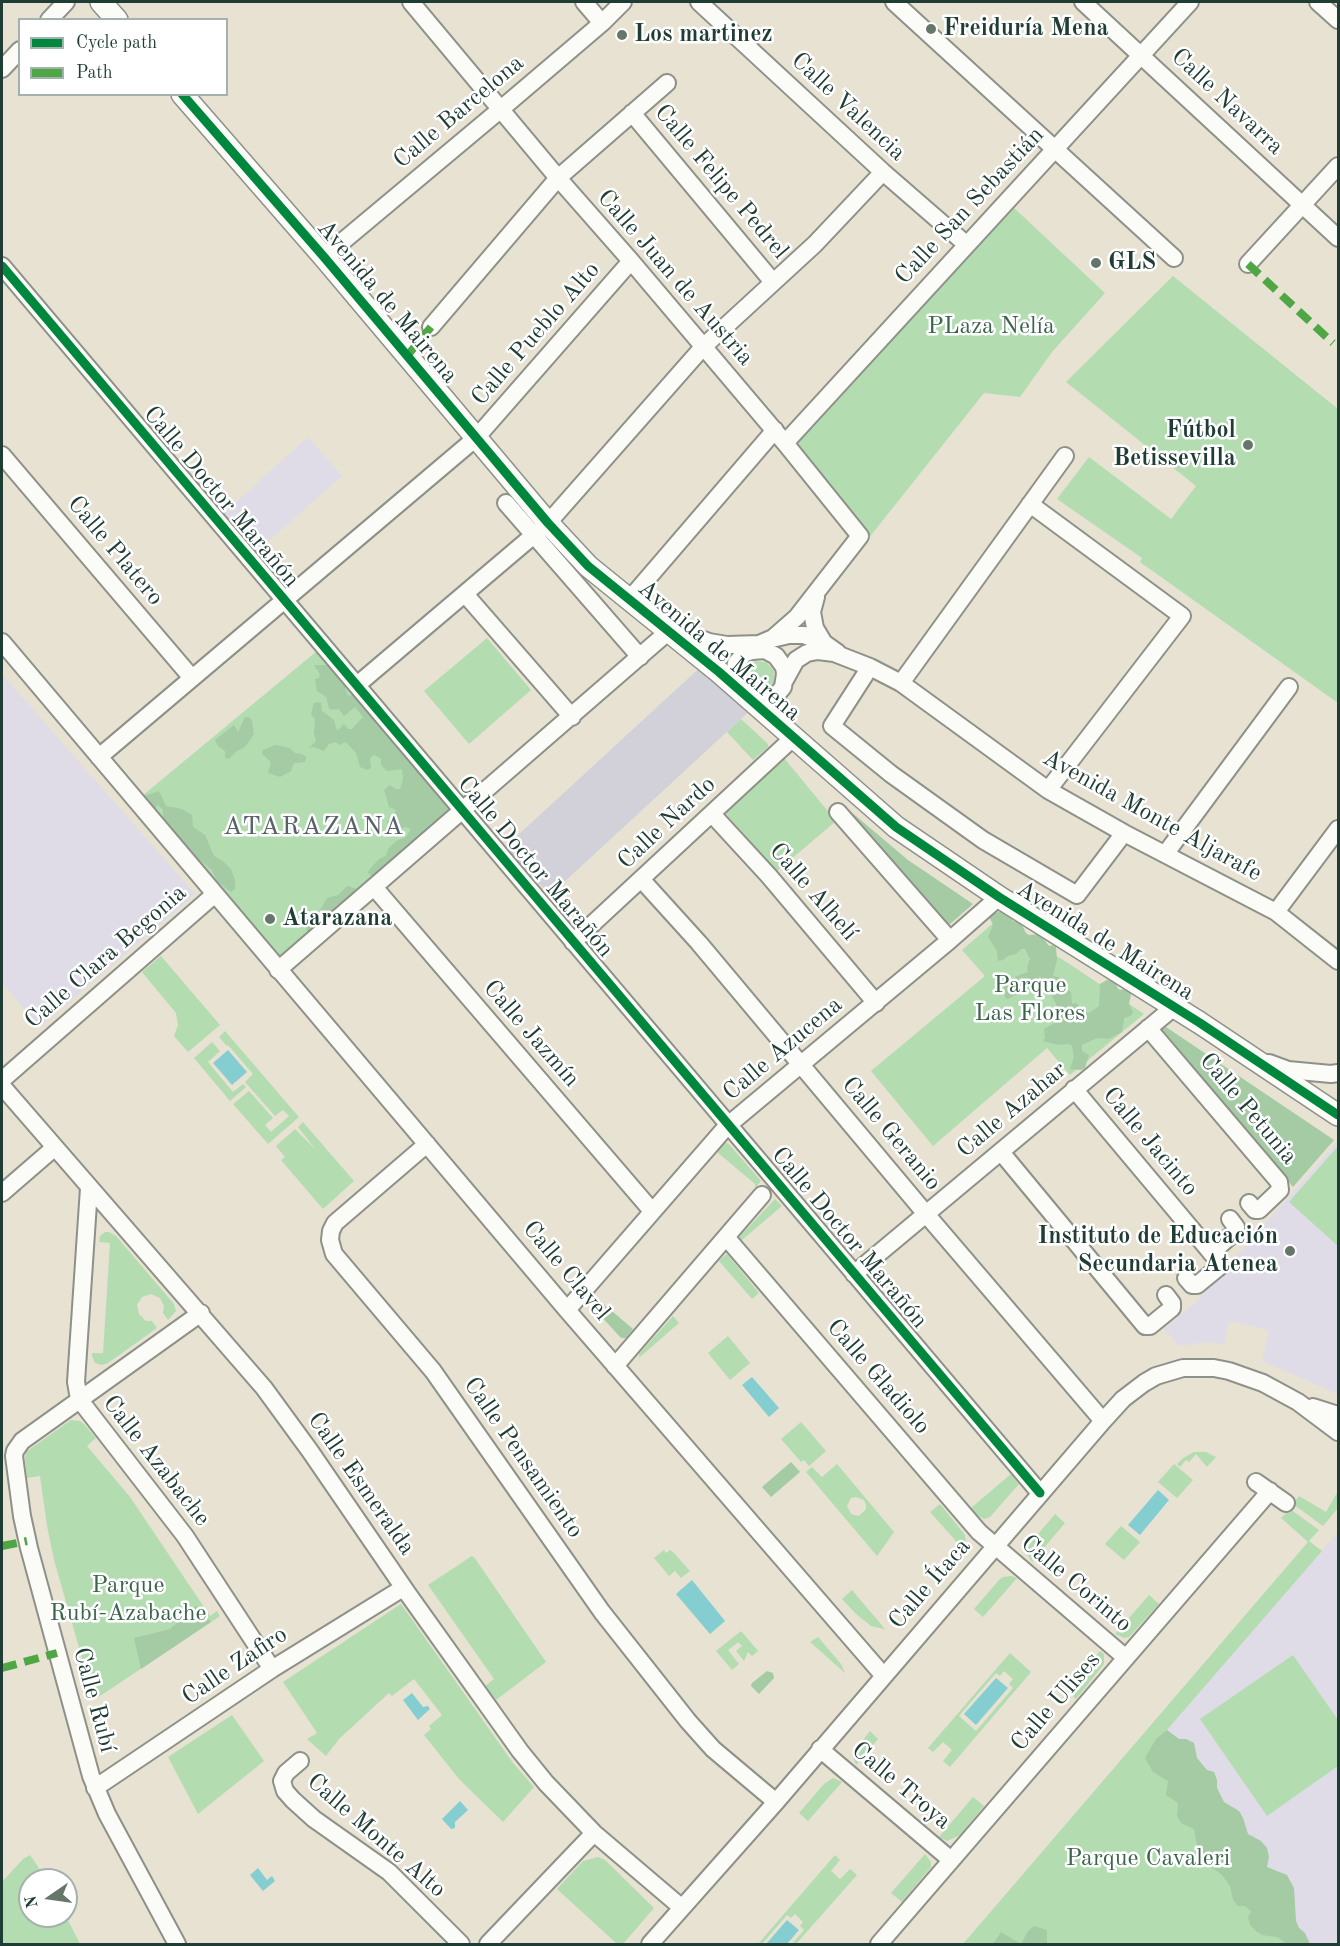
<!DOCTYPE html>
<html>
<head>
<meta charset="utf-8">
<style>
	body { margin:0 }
	#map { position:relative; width:1340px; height:1946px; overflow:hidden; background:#e7e2d2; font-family:"Old Standard TT",serif }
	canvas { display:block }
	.frame { position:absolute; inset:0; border:3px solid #1f3d34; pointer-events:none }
	.legend { position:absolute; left:18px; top:18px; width:210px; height:78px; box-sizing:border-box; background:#fff; border:2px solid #a5b1ae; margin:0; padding:8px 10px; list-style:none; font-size:18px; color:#1f3d34 }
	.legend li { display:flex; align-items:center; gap:12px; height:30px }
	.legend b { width:30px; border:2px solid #a5b1ae }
	.north { position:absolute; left:18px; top:1868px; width:60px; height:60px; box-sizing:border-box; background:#fff; border:2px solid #a5b1ae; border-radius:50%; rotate:257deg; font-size:16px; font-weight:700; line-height:24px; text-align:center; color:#1f3d34 }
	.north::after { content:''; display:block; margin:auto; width:21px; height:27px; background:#65776b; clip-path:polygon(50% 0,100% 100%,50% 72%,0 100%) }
</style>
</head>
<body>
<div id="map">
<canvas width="1340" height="1946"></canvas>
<div class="frame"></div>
<ul class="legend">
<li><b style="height:8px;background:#00873e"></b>Cycle path</li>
<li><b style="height:8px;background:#4fa644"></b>Path</li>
</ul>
<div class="north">N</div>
</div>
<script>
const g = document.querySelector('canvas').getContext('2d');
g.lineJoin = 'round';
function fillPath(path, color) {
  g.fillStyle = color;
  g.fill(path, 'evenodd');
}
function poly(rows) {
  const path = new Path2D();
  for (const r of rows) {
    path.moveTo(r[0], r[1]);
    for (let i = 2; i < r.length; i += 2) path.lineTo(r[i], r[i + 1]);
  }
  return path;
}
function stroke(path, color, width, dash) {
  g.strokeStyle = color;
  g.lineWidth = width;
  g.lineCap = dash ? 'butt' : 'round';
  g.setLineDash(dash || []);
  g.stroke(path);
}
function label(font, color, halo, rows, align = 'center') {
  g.font = font + ' "Old Standard TT",serif';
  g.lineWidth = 5;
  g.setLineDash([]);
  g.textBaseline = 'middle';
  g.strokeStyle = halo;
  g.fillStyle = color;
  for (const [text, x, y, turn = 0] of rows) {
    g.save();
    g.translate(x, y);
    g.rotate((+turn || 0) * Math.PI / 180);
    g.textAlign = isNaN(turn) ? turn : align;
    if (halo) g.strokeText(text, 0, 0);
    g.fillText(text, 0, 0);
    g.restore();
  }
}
fillPath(poly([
	[308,437,342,476,256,552,223,514],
	[2,674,195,894,40,1027,2,983],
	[1338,1141,1338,1394,1262,1361,1269,1330,1229,1321,1224,1344,1203,1342,1179,1346,1164,1329,1194,1304],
	[1338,1532,1338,1944,1304,1944,1167,1730]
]), '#dfdce7');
fillPath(poly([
	[706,662,756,705,550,895,505,847]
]), '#d2d0d8');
fillPath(poly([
	[1013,207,1105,293,1052,352,1020,397,984,393,868,539,794,444],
	[1173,276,1338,409,1338,703,1140,562,1142,558,1057,499,1089,457,1171,519,1196,486,1066,382],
	[487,638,531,690,469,744,424,691],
	[323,646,463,811,278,970,136,801],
	[755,661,766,662,774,671,774,682,765,691,761,690,745,676,745,668],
	[741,719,768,744,768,747,753,760,727,732],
	[784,758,836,821,776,872,726,814,728,809],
	[998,919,1071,965,1144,1014,1070,1075,1047,1048,933,1146,871,1071,985,976,962,950],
	[161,956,220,1025,188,1052,174,1036,178,1025,176,1013,142,972],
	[225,1031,299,1117,268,1144,233,1104,249,1091,273,1118,265,1125,271,1132,289,1116,283,1110,275,1116,245,1082,253,1074,228,1045,227,1046,219,1037],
	[212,1042,220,1051,208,1062,233,1092,243,1084,246,1087,230,1101,194,1058],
	[303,1122,354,1181,323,1209,281,1160,285,1157,276,1146,295,1129,316,1150,298,1127],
	[728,1143,761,1181,755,1188,755,1184,717,1152,723,1144],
	[1338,1146,1338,1246,1289,1202],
	[775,1199,782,1206,742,1240,739,1237],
	[105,1232,109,1232,116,1236,174,1304,176,1311,168,1320,163,1313,164,1306,160,1298,151,1294,142,1297,137,1305,139,1314,146,1321,152,1321,157,1328,108,1363,102,1365,95,1363,92,1356,92,1353,103,1353,110,1243,99,1242,100,1236],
	[727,1254,759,1293,752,1299,719,1261,725,1255],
	[673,1316,679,1323,640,1357,640,1361,639,1354],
	[728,1336,750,1363,730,1380,708,1353],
	[71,1420,80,1421,84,1424,96,1438,87,1446,130,1497,210,1616,217,1611,220,1616,94,1700,54,1560,47,1526,40,1476,27,1478,25,1458,26,1452],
	[801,1422,826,1451,809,1466,804,1460,801,1462,781,1439],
	[1194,1452,1206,1452,1216,1457,1207,1467,1196,1454,1189,1462,1186,1460,1180,1467,1177,1464,1183,1458],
	[837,1464,894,1532,877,1556,806,1472,812,1467,822,1477],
	[856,1497,864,1500,866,1505,866,1509,859,1516,851,1514,847,1506,851,1498],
	[1174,1464,1193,1480,1177,1498,1158,1482],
	[1011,1474,1019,1484,990,1517,984,1519,977,1515,971,1508],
	[1338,1491,1338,1508,1323,1526,1293,1504,1299,1496,1326,1512],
	[940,1504,965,1535,966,1542,963,1549,930,1512],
	[1290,1509,1319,1530,1309,1541,1322,1551,1167,1730,1304,1944,963,1944,1308,1542,1281,1518],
	[1055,1514,1065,1523,1032,1562,1027,1554,1029,1545],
	[1121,1526,1140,1542,1124,1560,1105,1544],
	[664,1550,666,1553,670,1550,673,1552,690,1571,681,1578,675,1571,669,1576,654,1558],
	[472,1556,474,1557,546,1662,496,1700,485,1686,494,1679,428,1585],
	[1011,1576,1017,1578,983,1617,974,1609,999,1580,1003,1577],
	[852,1590,885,1629,888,1630,871,1626,856,1614,842,1599],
	[1149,1595,1159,1604,1129,1637,1124,1638,1115,1634],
	[401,1604,513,1763,534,1787,503,1822,459,1779,424,1735,431,1729,429,1726,442,1715,414,1679,392,1696,389,1693,339,1739,326,1756,307,1739,317,1733,283,1682],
	[741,1631,758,1651,752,1656,748,1652,744,1661,736,1651,742,1646,738,1642,736,1644,728,1650,739,1664,732,1670,716,1651],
	[818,1637,841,1664,845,1673,810,1642],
	[1100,1651,1104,1654,1104,1664,1076,1699,1066,1690],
	[1010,1653,1031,1672,950,1767,943,1761,952,1750,943,1742,933,1752,928,1748],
	[1004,1671,1013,1679,1009,1684,1013,1688,976,1731,959,1716,996,1673,1000,1676],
	[1293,1655,1338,1720,1338,1766,1267,1816,1200,1719],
	[232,1715,264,1761,198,1814,168,1757],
	[870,1731,878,1739,856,1765,852,1754],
	[833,1778,842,1782,808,1821,799,1813,824,1784],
	[973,1797,984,1806,960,1835,947,1841,939,1837],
	[925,1854,931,1862,931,1867,902,1902,891,1893],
	[30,1855,47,1880,30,1880,30,1916,66,1916,80,1944,2,1944,2,1882,23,1859],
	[835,1855,840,1860,831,1871,840,1879,850,1869,857,1875,796,1944,792,1944,804,1930,800,1926,803,1922,795,1914,791,1918,787,1915,762,1944,758,1944],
	[598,1857,605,1860,654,1908,623,1944,617,1944,557,1889,583,1861]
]), '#b3dcb1');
fillPath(poly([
	[314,665,334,665,345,686,347,694,350,696,357,692,402,742,402,753,405,756,416,755,440,789,440,796,454,808,376,881,368,873,369,870,379,859,386,856,388,849,396,841,406,837,411,829,406,827,395,830,387,823,388,820,391,819,396,810,389,807,384,790,390,785,396,789,400,789,403,779,402,769,387,771,381,765,381,759,375,755,372,756,370,759,371,768,367,770,360,767,356,753,346,742,339,745,336,742,329,744,324,751,313,747,309,748,316,741,314,734,315,719,311,714,314,703,318,702,321,703,322,711,334,720,337,731,344,724,348,729,352,729,363,717,355,707,344,716,339,709,331,710,329,708,326,697,317,691,315,679,319,678,320,674],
	[245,717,249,717,252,720,254,734,245,747,237,751,229,759,225,758,225,751,218,746,215,740,234,725,238,732],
	[275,745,290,748,295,753,302,754,306,757,305,762,294,763,291,771,280,777,268,773,271,762,262,754,263,750],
	[159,791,166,806,182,809,192,815,193,827,205,835,214,856,223,861,231,869,235,880,235,889,231,892,217,881,212,870,186,849,163,825,163,810,158,805,153,811,145,800,145,796],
	[844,806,908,860,973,904,950,924,947,924,842,808],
	[347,886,357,889,359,893,309,937,305,924,308,917,319,912,327,898,338,895],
	[1003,910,1007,911,1013,921,1021,923,1026,933,1029,935,1040,934,1049,946,1053,945,1056,947,1057,960,1053,976,1065,979,1065,988,1071,992,1072,1004,1076,1003,1085,1013,1089,1013,1099,1006,1100,984,1107,980,1115,981,1118,989,1121,990,1125,988,1132,990,1129,1004,1133,1012,1132,1015,1124,1018,1122,1032,1109,1039,1097,1038,1082,1045,1082,1051,1089,1055,1085,1068,1081,1070,1070,1069,1074,1057,1072,1046,1069,1044,1058,1045,1043,1041,1045,1038,1044,1029,1056,1022,1059,1018,1059,1010,1051,994,1048,991,1045,990,1040,976,1027,989,1008,999,1005,998,1004,986,1017,976,1028,972,1027,968,1030,959,1025,949,1021,949,1016,954,1008,956,1003,960,998,961,997,951,988,937,993,925,989,916],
	[1166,1027,1334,1140,1293,1187,1162,1029],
	[593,1295,633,1329,626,1338,621,1338,588,1302],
	[791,1462,800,1472,771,1497,762,1487],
	[196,1606,211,1622,141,1669,134,1638,170,1629],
	[767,1671,773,1673,774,1678,759,1694,751,1686,752,1683],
	[1167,1730,1179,1739,1186,1739,1194,1743,1197,1758,1207,1770,1214,1772,1217,1780,1217,1788,1224,1802,1239,1811,1243,1818,1248,1834,1261,1841,1267,1848,1269,1857,1267,1867,1287,1875,1294,1888,1296,1921,1299,1928,1305,1933,1310,1944,1285,1944,1283,1941,1277,1937,1262,1935,1256,1931,1250,1925,1248,1917,1251,1911,1245,1906,1238,1906,1233,1900,1230,1886,1222,1875,1210,1866,1197,1846,1194,1829,1181,1823,1177,1816,1178,1803,1166,1795,1168,1781,1153,1772,1145,1758,1156,1739],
	[1034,1926,1047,1930,1047,1944,993,1944,1001,1932,1021,1944,1028,1931]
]), '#a4cba4');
fillPath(poly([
	[228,1050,247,1072,232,1085,213,1063],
	[752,1377,779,1408,769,1417,742,1385],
	[1158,1490,1169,1500,1140,1535,1128,1525],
	[692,1580,725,1621,710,1634,676,1594],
	[996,1678,1008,1688,976,1725,964,1714],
	[412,1693,423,1707,428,1706,430,1709,418,1720,403,1700],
	[460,1801,468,1810,455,1822,455,1828,451,1829,442,1819],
	[258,1868,267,1880,272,1876,275,1881,263,1891,250,1875],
	[787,1920,799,1930,787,1944,766,1944]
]), '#84ced1');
const minor = poly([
	[411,2,558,178,631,261,785,443,860,536,797,617,773,638,759,644,727,645,709,642,673,628],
	[584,2,602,23],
	[699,2,883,172,967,245],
	[894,2,1174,258],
	[1083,2,1338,238],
	[1318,2,1338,20],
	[49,20,66,2],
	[2,69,20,50],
	[632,113,773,282],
	[324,257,501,109,602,23,623,2],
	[1248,264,1338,166],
	[2,266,1040,1493],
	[431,327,558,178,667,83],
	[785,443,1190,2],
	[2,455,192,678],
	[506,503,640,657],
	[1030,504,1182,616,1048,790],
	[465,594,572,717],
	[816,597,812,612,815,628,824,643,838,653],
	[629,600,775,430],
	[776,638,789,635,804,635,824,643],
	[2,642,567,1310,883,1675],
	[870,667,832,726,891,774,983,840,1077,895,1124,833],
	[785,680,796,660,807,653,818,651,834,653,870,667,901,683,1048,790,1124,833,1276,912,1338,961],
	[732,683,736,663,745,653,752,651,765,650,776,656,784,667,785,674,783,687,775,697,755,704],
	[901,683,1065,456],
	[357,685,548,523,703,347,815,244,883,172],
	[99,757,476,438,631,261],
	[838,812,950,940],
	[712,814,769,876,876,1003],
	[1166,853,1289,687],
	[641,879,699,943,926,1214,1103,1421],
	[374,887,652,1211],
	[1276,912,1338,829],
	[573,942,793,738],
	[278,970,669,631],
	[1148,1028,1279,1182,1280,1190,1259,1210,1255,1210,1249,1203],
	[1269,1063,1288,1070,1331,1074,1338,1073],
	[2,1080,215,894],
	[2,1086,264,1388,310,1451,408,1594,520,1751,546,1783,594,1833,681,1907],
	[1074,1089,1219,1262,1219,1267,1197,1285,1192,1285,1186,1278],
	[427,1144,335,1223,331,1231,330,1240,334,1254,433,1371,602,1612,688,1721,713,1749,776,1802],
	[1001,1152,1145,1326,1150,1326,1172,1308,1172,1303,1166,1295],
	[89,1188,76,1382,79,1399,185,1536,272,1669],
	[2,1193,54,1148],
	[726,1237,979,1532,1126,1658],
	[1211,1253,1236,1231,1236,1227,1230,1219],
	[854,1274,1174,1007],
	[567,1310,727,1126,950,940,999,897],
	[615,1366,762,1195],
	[1313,1407,1338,1415],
	[1256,1482,1286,1503],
	[820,1749,951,1860],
	[300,1761,286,1773,282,1781,285,1791,293,1800,314,1819,389,1872,461,1944],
	[95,1788,272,1669,403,1588],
	[177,1944,107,1814,91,1776,29,1548,22,1516,14,1456,15,1451,22,1441,201,1313],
	[488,1944,594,1833],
	[650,1944,776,1802,1103,1421,1123,1399,1144,1383,1156,1376,1183,1368,1214,1368,1229,1371,1263,1383,1298,1402,1338,1432],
	[879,1944,1270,1491]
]);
const tertiary = poly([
	[101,2,117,20],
	[182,94,324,257,548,523,588,566,719,672,896,827,999,897,1200,1023,1338,1115]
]);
stroke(minor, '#8e9187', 20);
stroke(tertiary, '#8e9187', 24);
stroke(minor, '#fbfbf8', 16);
stroke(tertiary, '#fbfbf8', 21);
stroke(poly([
	[1248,264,1333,343],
	[407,356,431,327],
	[2,1546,27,1541],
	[2,1668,57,1653]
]), '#4fa644', 8, [15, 8]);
stroke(poly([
	[182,94,324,257,548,523,588,566,719,672,896,827,999,897,1200,1023,1338,1115],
	[2,266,1040,1493]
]), '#00873e', 9);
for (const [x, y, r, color] of [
	[931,29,6,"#65776b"],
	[622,35,6,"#65776b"],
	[1096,263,6,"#65776b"],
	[1248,445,6,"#65776b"],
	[270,919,6,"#65776b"],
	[1290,1251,6,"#65776b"]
]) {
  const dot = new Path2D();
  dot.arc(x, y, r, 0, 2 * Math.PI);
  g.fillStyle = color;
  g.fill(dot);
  stroke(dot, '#fff', 2);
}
label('bold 24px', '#1f3d34', '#fff', [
	["Freiduría Mena",943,29],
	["Los martinez",634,35],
	["GLS",1108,263],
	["Fútbol",1236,431,"right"],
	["Betissevilla",1236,459,"right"],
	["Atarazana",282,919],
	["Instituto de Educación",1278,1237,"right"],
	["Secundaria Atenea",1278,1265,"right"]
], 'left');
label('24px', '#1f3d34', '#fff', [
	["Calle Navarra",1227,102,43],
	["Calle Valencia",848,107,43],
	["Calle Barcelona",459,112,-40],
	["Calle Felipe Pedrel",721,182,50],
	["Calle San Sebastián",970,206,-47],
	["Calle Juan de Austria",675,278,49],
	["Avenida de Mairena",387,302,50],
	["Calle Pueblo Alto",536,334,-49],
	["Calle Doctor Marañón",221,497,50],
	["Calle Platero",115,551,50],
	["Avenida de Mairena",719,651,40],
	["Avenida Monte Aljarafe",1152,816,29],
	["Calle Nardo",667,823,-43],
	["Calle Doctor Marañón",535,867,50],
	["Calle Alhelí",813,892,49],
	["Avenida de Mairena",1105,941,32],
	["Calle Clara Begonia",106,957,-41],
	["Calle Jazmín",531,1034,49],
	["Calle Azucena",783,1049,-40],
	["Calle Petunia",1248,1109,50],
	["Calle Azahar",1012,1110,-40],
	["Calle Geranio",891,1134,50],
	["Calle Jacinto",1150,1142,50],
	["Calle Doctor Marañón",849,1238,50],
	["Calle Clavel",566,1271,50],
	["Calle Gladiolo",878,1377,49],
	["Calle Pensamiento",523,1458,55],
	["Calle Azabache",156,1461,52],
	["Calle Esmeralda",361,1484,55],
	["Calle Ítaca",930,1584,-49],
	["Calle Corinto",1076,1584,40],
	["Calle Zafiro",235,1666,-34],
	["Calle Rubí",94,1700,75],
	["Calle Ulises",1056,1702,-49],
	["Calle Troya",901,1786,40],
	["Calle Monte Alto",376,1836,41]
]);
label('24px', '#3a644c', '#fff', [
	["PLaza Nelía",991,327],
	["Parque",1030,986],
	["Las Flores",1030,1014],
	["Parque",128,1586],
	["Rubí-Azabache",128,1614],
	["Parque Cavaleri",1148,1859]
]);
g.letterSpacing = '1.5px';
label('26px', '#596269', '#fff', [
	["ATARAZANA",314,827]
]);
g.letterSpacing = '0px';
</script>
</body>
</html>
